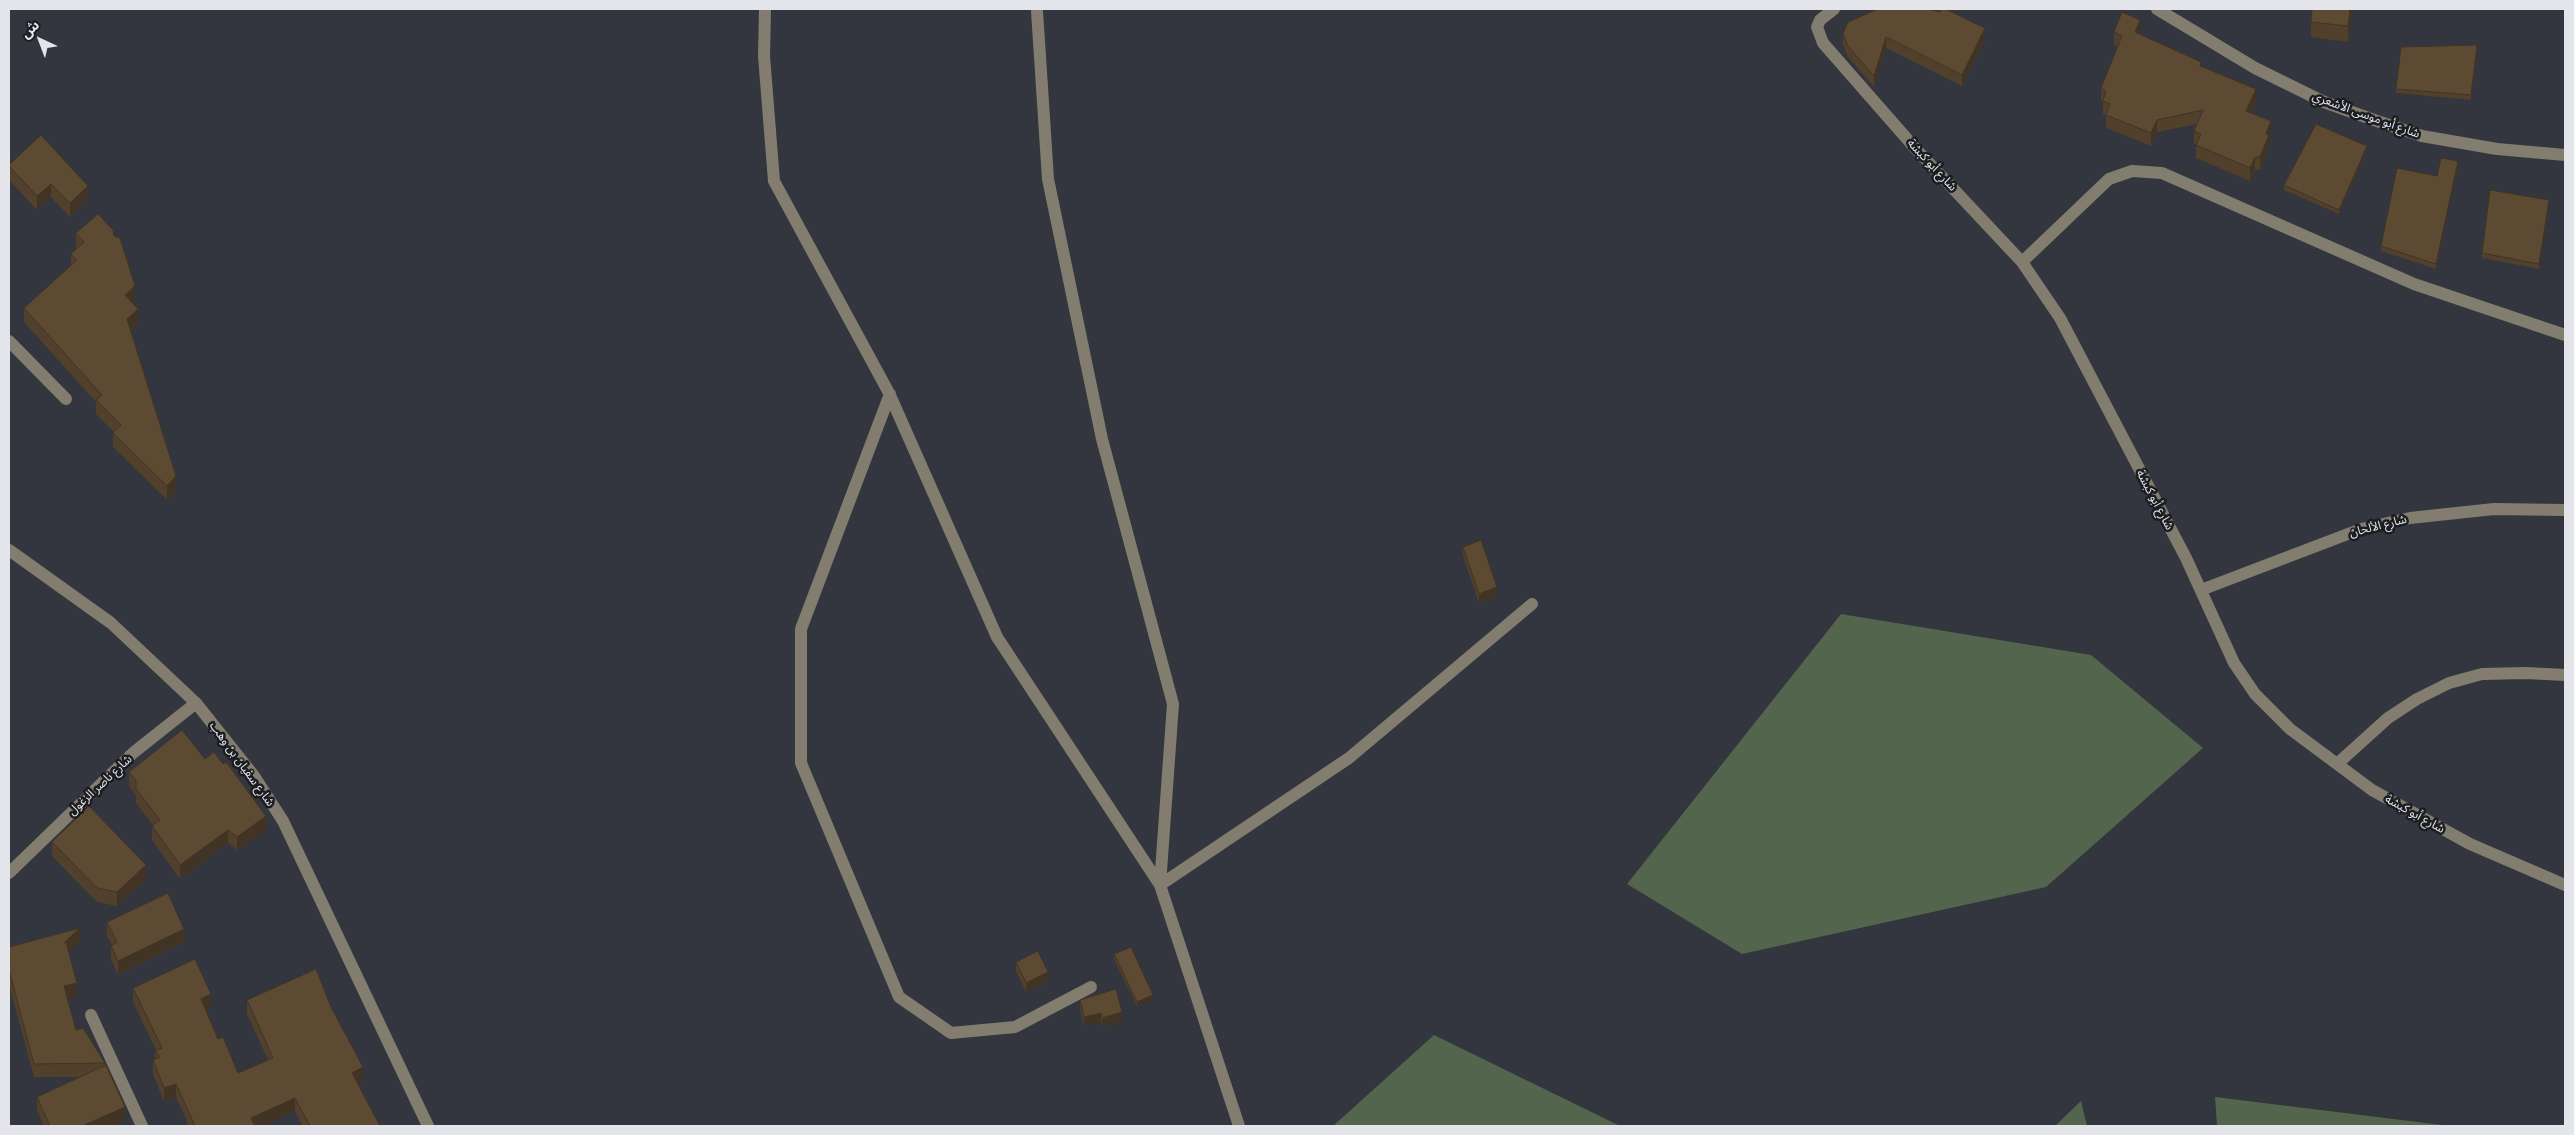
<!DOCTYPE html>
<html>
<head>
<meta charset="utf-8">
<style>
	body { margin:0 }
	#map { position:relative; width:2574px; height:1135px; overflow:hidden; background:#33363e; font-family:"Public Sans","Noto Sans Arabic",sans-serif }
	canvas { display:block }
	.frame { position:absolute; inset:0; border:10px solid #e3e5eb; pointer-events:none }
	.north { position:absolute; left:15px; top:15px; width:50px; height:50px; -webkit-text-stroke:4px #1c1d21; paint-order:stroke; rotate:317deg; font-size:14px; font-weight:700; line-height:20px; text-align:center; color:#e3e5eb }
	.north::after { content:''; display:block; margin:auto; width:18px; height:22px; background:#e3e5eb; clip-path:polygon(50% 0,100% 100%,50% 72%,0 100%) }
</style>
</head>
<body>
<div id="map">
<canvas width="2574" height="1135"></canvas>
<div class="frame"></div>
<div class="north">ش</div>
</div>
<script>
const g = document.querySelector('canvas').getContext('2d');
g.lineJoin = 'round';
function fillPath(path, color) {
  g.fillStyle = color;
  g.fill(path, 'evenodd');
}
function poly(rows) {
  const path = new Path2D();
  for (const r of rows) {
    path.moveTo(r[0], r[1]);
    for (let i = 2; i < r.length; i += 2) path.lineTo(r[i], r[i + 1]);
  }
  return path;
}
function stroke(path, color, width, dash) {
  g.strokeStyle = color;
  g.lineWidth = width;
  g.lineCap = dash ? 'butt' : 'round';
  g.setLineDash(dash || []);
  g.stroke(path);
}
function label(font, color, halo, rows, align = 'center') {
  g.font = font + ' "Public Sans","Noto Sans Arabic",sans-serif';
  g.lineWidth = 5;
  g.setLineDash([]);
  g.textBaseline = 'middle';
  g.strokeStyle = halo;
  g.fillStyle = color;
  for (const [text, x, y, turn = 0] of rows) {
    g.save();
    g.translate(x, y);
    g.rotate((+turn || 0) * Math.PI / 180);
    g.textAlign = isNaN(turn) ? turn : align;
    if (halo) g.strokeText(text, 0, 0);
    g.fillText(text, 0, 0);
    g.restore();
  }
}
fillPath(poly([
	[1841,614,2091,655,2203,748,2046,887,1742,954,1627,884],
	[1434,1035,1620,1126,1333,1126],
	[2215,1097,2450,1126,2217,1126],
	[2081,1101,2087,1126,2055,1126]
]), '#53654d');
stroke(poly([
	[765,9,764,56,774,181,889,393,997,637,1160,885,1239,1126],
	[1834,9,1820,20,1817,27,1823,43,1915,148,2022,262,2060,318,2186,558,2234,663,2255,694,2290,729,2372,790,2470,844,2565,885],
	[2157,9,2255,68,2324,102,2374,120,2422,136,2497,149,2565,155],
	[1037,11,1048,179,1102,439,1173,704,1160,885],
	[2022,262,2109,179,2132,171,2162,173,2414,284,2565,335],
	[9,341,66,399],
	[890,394,801,629,801,763,899,997,951,1033,1015,1027,1091,987],
	[9,550,111,623,196,703,254,776,283,821,428,1126],
	[2201,590,2361,529,2410,518,2494,509,2565,510],
	[2337,764,2388,718,2417,699,2449,683,2482,674,2526,673,2565,675],
	[9,873,133,753,196,703],
	[1160,885,1349,758,1532,604],
	[91,1015,142,1126]
]), '#837d70', 12);
fillPath(poly([
	[2312,9,2352,9,2348,42,2311,37,2311,22],
	[2114,32,2140,33,2140,34,2201,66,2256,102,2251,113,2271,134,2269,138,2269,148,2260,170,2255,170,2250,181,2196,158,2196,144,2194,144,2194,131,2197,124,2157,132,2151,146,2106,128,2106,115,2103,114,2103,102,2101,101,2101,88,2118,47,2114,45],
	[1843,33,1985,40,1962,86,1886,48,1874,87,1848,57,1843,44],
	[2477,50,2471,100,2396,93,2396,89],
	[2367,150,2339,214,2284,190,2284,185],
	[9,165,88,199,70,217,51,197,37,210,9,180],
	[2458,165,2436,269,2381,251,2381,246,2437,176],
	[2549,205,2539,269,2482,258,2482,253],
	[76,233,114,236,135,300,132,302,138,323,131,330,176,490,167,500,113,447,113,433,114,432,96,414,96,402,24,322,24,308,71,266,71,254,77,248,76,247],
	[1463,547,1497,597,1479,603,1463,556],
	[205,759,266,830,237,850,228,843,180,879,152,840,152,826,153,825,136,803,136,795,129,786,129,772],
	[52,842,146,879,117,906,97,902,52,856],
	[107,922,184,942,118,975,111,959,111,946,112,945,107,936],
	[80,942,69,952,77,997,68,999,76,1030,105,1063,105,1066,125,1121,113,1126,44,1126,37,1110,37,1097,80,1077,34,1077,9,984,9,947],
	[1114,954,1153,1000,1137,1006,1114,959],
	[1016,962,1048,981,1026,992,1016,971],
	[133,988,211,1007,206,1010,218,1039,238,1073,268,1060,247,1014,247,1000,331,1007,363,1081,358,1084,380,1126,302,1126,295,1111,262,1126,189,1126,176,1097,164,1102,153,1074,153,1060,155,1059,155,1051,156,1050,133,1002],
	[1080,1000,1122,1021,1102,1027,1101,1022,1084,1026,1080,1009]
]), '#50402c');
fillPath(poly([
	[2350,9,2352,9,2348,42,2348,26],
	[2140,20,2140,33,2135,44,2135,32],
	[1985,28,1985,40,1962,86,1962,75],
	[1886,37,1886,48,1874,87,1874,76],
	[2477,45,2477,50,2471,100,2471,95],
	[2256,89,2256,102,2246,124,2246,111],
	[2157,120,2157,132,2151,146,2151,133],
	[2271,121,2271,134,2269,138,2269,148,2260,170,2260,157,2266,134],
	[2367,146,2367,150,2339,214,2339,210],
	[2255,157,2255,170,2250,181,2250,168],
	[2458,161,2458,165,2436,269,2436,264],
	[51,184,51,197,37,210,37,196],
	[88,186,88,199,70,217,70,203],
	[2549,200,2549,205,2539,269,2539,264],
	[10,242,10,256,9,257,9,243],
	[135,286,135,300,125,309,125,295],
	[138,309,138,323,127,333,127,319],
	[176,476,176,490,167,500,167,486],
	[1497,587,1497,597,1479,603,1479,594],
	[266,816,266,830,237,850,237,837],
	[228,830,228,843,180,879,180,865],
	[146,865,146,879,117,906,117,892],
	[80,928,80,942,64,957,64,943],
	[184,929,184,942,118,975,118,961],
	[1048,972,1048,981,1026,992,1026,983],
	[77,983,77,997,64,1000,64,986],
	[211,994,211,1007,201,1012,201,999],
	[1153,995,1153,1000,1137,1006,1137,1002],
	[1122,1012,1122,1021,1102,1027,1102,1018],
	[1101,1013,1101,1022,1084,1026,1084,1017],
	[363,1067,363,1081,352,1087,352,1073],
	[176,1084,176,1097,164,1102,164,1088],
	[295,1098,295,1111,262,1126,251,1126,251,1118],
	[125,1107,125,1121,113,1126,82,1126]
]), '#413424');
const building = poly([
	[1878,9,1929,9,1940,12,1941,9,1945,9,1985,28,1962,75,1886,37,1874,76,1848,46,1843,33,1848,22,1878,9],
	[2312,9,2350,9,2348,26,2311,22,2312,9],
	[2122,12,2140,20,2135,32,2201,62,2200,66,2256,89,2246,111,2271,121,2266,134,2269,135,2260,157,2255,157,2250,168,2196,145,2201,134,2194,131,2203,110,2157,120,2151,133,2106,115,2110,104,2103,101,2106,91,2101,88,2122,36,2114,32,2122,12],
	[2477,45,2471,95,2396,89,2401,47,2477,45],
	[2316,124,2367,146,2339,210,2284,185,2316,124],
	[41,135,88,186,70,203,51,184,37,196,9,166,9,165,41,135],
	[2441,158,2458,161,2436,264,2381,246,2397,168,2437,176,2441,158],
	[2490,190,2549,200,2539,264,2482,253,2490,190],
	[98,214,113,230,114,236,120,238,135,286,125,295,138,309,127,319,176,476,167,486,113,433,121,425,96,400,102,395,24,308,77,260,71,254,84,242,76,233,98,214],
	[1481,540,1497,587,1479,594,1463,547,1481,540],
	[182,730,205,759,214,752,223,764,226,762,266,816,237,837,228,830,180,865,152,826,160,820,136,789,136,781,129,772,182,730],
	[89,806,146,865,117,892,97,888,52,842,89,806],
	[168,893,184,929,118,961,111,946,117,942,107,922,168,893],
	[80,928,64,943,66,942,77,983,64,986,76,1030,83,1028,105,1063,34,1064,9,970,9,947,80,928],
	[1131,947,1153,995,1137,1002,1114,954,1131,947],
	[1038,951,1048,972,1026,983,1016,962,1038,951],
	[195,959,211,994,201,999,218,1039,223,1037,238,1073,273,1058,247,1000,316,969,331,1007,363,1067,352,1073,380,1126,310,1126,295,1098,251,1118,255,1126,195,1126,176,1084,164,1088,153,1060,160,1057,155,1051,162,1048,133,988,195,959],
	[1116,989,1122,1012,1102,1018,1101,1013,1084,1017,1080,1000,1116,989],
	[106,1065,125,1107,82,1126,50,1126,37,1097,106,1065],
	[15,1124,15,1126,9,1126,9,1125,15,1124]
]);
fillPath(building, '#5d4a33');
stroke(building, '#413424', 1);
label('12px', '#e3e5eb', '#1c1d21', [
	["شارع أبو موسى الأشعري",2366,115,20],
	["شارع أبو كبشة",1932,165,47],
	["شارع أبو كبشة",2155,500,62],
	["شارع الألحان",2378,526,-14],
	["شارع سفيان بن وهب",242,764,54],
	["شارع ناصر الزغول",100,785,-43],
	["شارع أبو كبشة",2415,814,29]
]);
</script>
</body>
</html>
